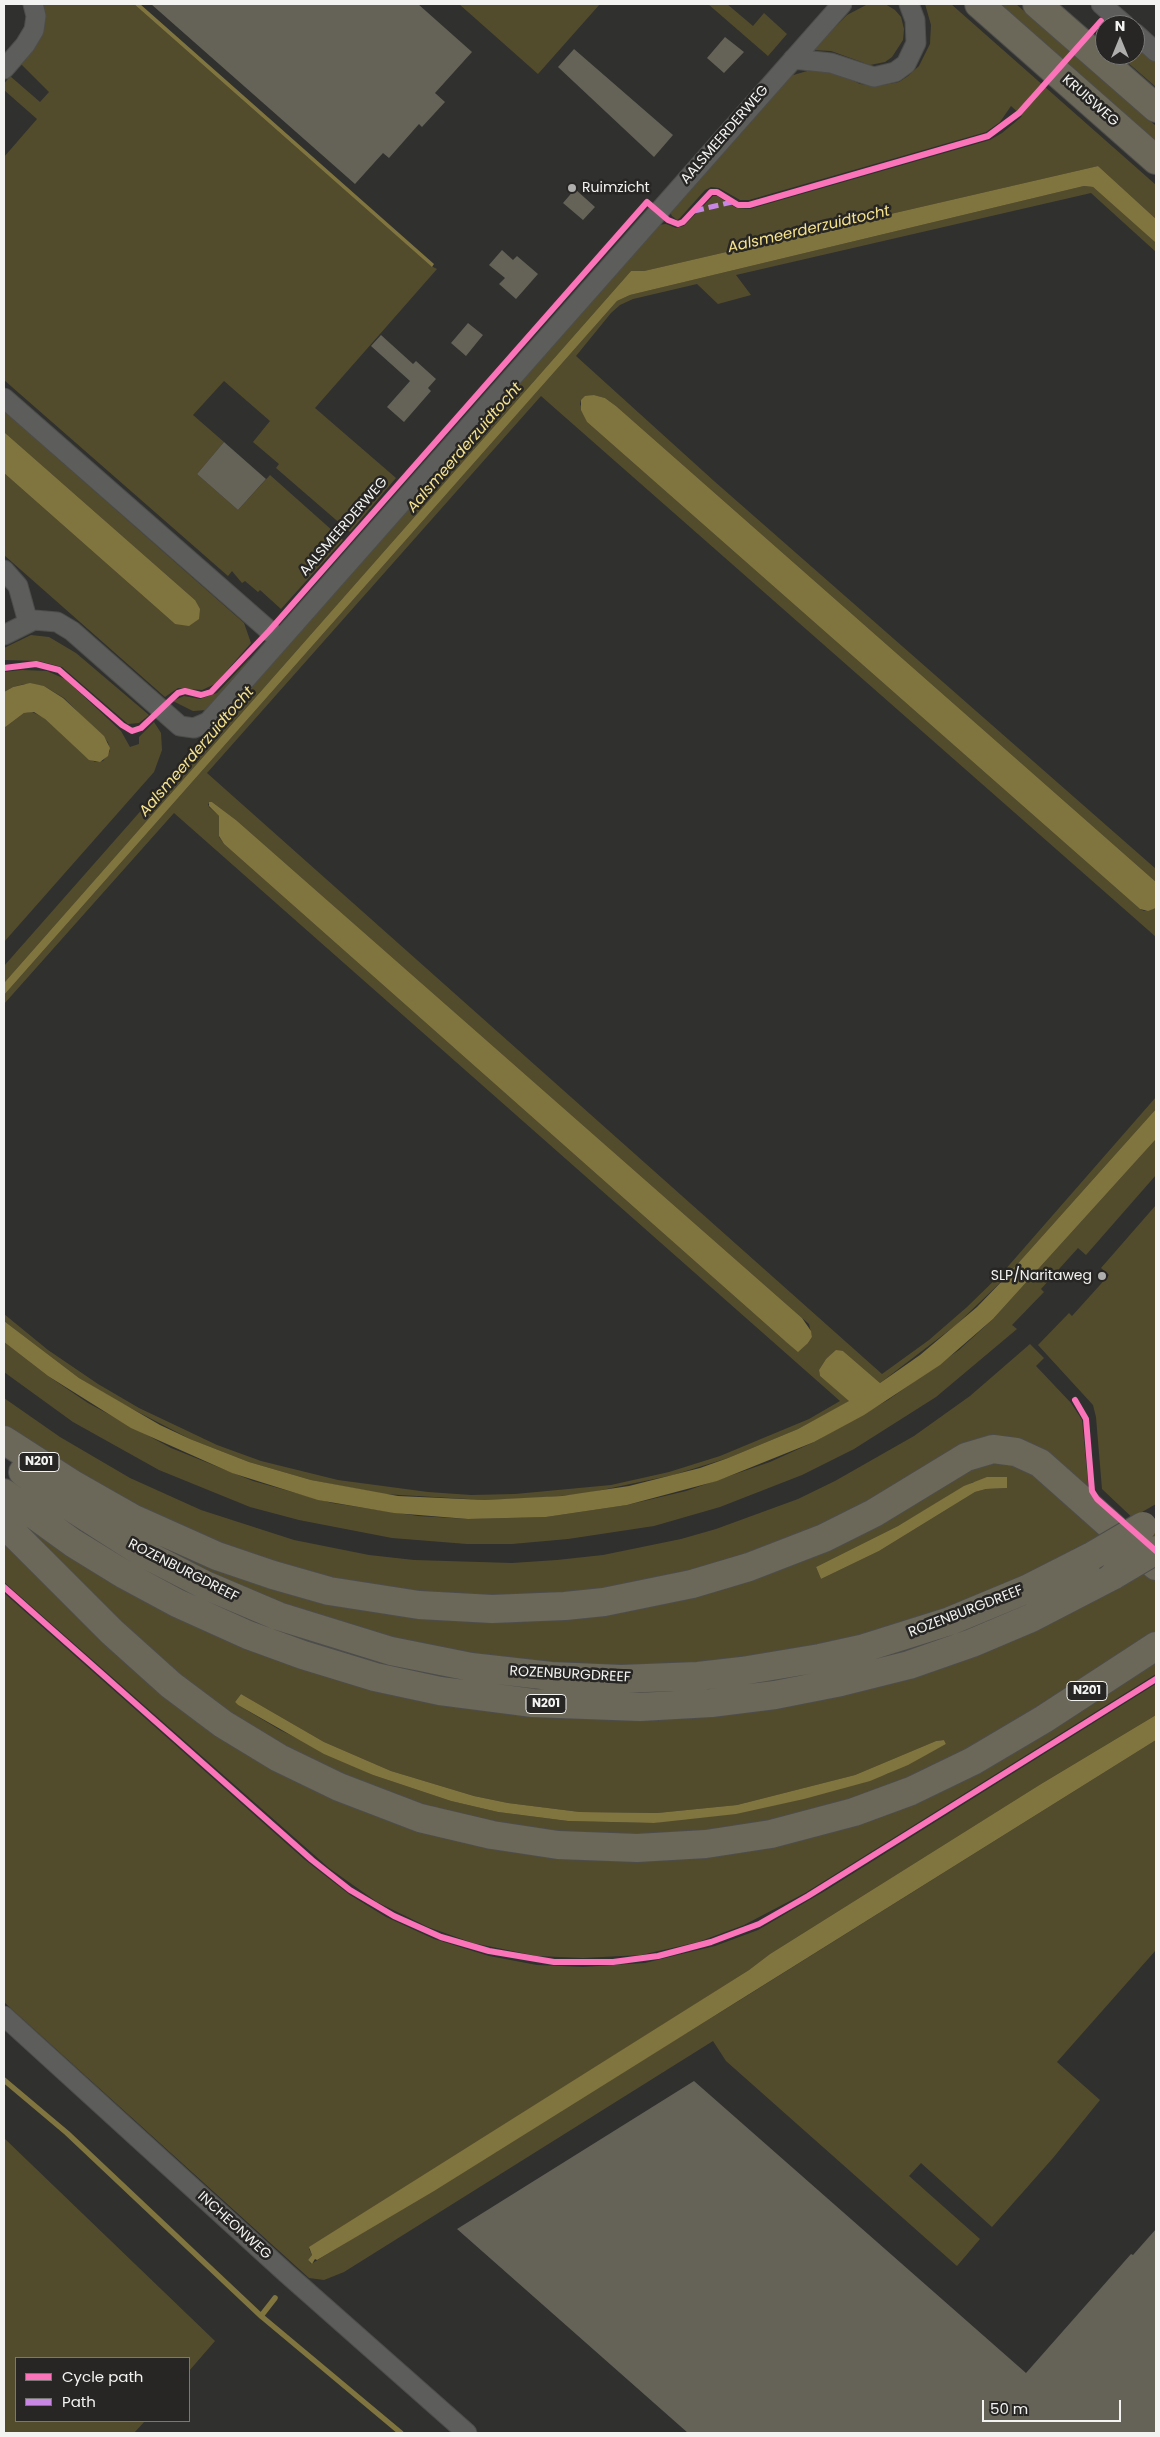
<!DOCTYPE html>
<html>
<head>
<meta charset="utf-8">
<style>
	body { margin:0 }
	#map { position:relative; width:1160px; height:2437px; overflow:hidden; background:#30302f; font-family:Poppins,sans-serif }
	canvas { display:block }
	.frame { position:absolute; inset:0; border:5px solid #f3f3f1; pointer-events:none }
	.legend { position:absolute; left:15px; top:2357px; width:175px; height:65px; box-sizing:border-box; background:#272624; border:1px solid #797876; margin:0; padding:6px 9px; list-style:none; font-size:15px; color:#f3f3f1 }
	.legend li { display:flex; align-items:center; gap:10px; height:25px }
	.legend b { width:25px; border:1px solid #797876 }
	.north { position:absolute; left:1095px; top:15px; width:50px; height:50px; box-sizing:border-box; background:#272624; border:1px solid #797876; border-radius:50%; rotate:0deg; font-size:14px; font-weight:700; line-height:20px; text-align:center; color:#f3f3f1 }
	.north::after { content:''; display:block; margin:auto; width:18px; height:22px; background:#afafad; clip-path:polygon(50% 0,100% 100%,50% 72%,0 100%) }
	.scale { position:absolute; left:982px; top:2400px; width:139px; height:22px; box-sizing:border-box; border:2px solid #f3f3f1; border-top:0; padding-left:6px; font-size:15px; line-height:18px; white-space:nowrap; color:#f3f3f1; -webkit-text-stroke:4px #272624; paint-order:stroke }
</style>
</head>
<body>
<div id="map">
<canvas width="1160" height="2437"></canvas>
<div class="frame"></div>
<ul class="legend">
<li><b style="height:6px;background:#fb73b8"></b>Cycle path</li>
<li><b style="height:6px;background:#c787e3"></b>Path</li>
</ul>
<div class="north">N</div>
<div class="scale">50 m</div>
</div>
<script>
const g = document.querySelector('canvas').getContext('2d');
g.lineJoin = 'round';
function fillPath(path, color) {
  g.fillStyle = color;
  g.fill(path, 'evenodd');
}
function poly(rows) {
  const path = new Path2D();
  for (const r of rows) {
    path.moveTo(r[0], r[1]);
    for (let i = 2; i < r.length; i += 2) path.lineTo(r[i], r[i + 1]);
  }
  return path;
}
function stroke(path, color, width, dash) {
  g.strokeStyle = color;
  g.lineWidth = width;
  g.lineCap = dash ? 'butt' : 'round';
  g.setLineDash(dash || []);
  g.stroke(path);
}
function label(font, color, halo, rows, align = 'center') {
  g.font = font + ' Poppins,sans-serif';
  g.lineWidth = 5;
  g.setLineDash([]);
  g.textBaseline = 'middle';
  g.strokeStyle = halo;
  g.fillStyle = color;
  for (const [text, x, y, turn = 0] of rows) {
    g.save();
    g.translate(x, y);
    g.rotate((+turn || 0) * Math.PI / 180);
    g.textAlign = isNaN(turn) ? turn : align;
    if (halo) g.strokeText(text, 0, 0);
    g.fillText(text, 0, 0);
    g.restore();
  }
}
fillPath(poly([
	[43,4,134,4,431,266,437,269,315,408,396,478,350,532,276,468,279,464,253,442,270,421,224,381,193,415,224,442,197,474,238,510,270,475,343,540,281,609,260,590,258,592,245,581,242,583,232,571,228,576,4,380,4,157,37,119,4,90,4,84,10,76,40,102,49,92,21,64,34,49,42,35,45,20],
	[459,4,600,4,538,74],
	[708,4,727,4,753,26,764,13,787,34,768,56],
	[868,4,885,4,895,10,901,17,904,29,903,40,892,57,885,62,870,65,831,51,813,50,847,15],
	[925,4,951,4,1156,185,1156,219,1098,166,644,271,631,271,4,983,4,966,657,225,666,224,676,228,684,226,713,196,717,196,736,208,750,209,990,140,1002,133,1019,119,1022,116,1011,106,1000,122,986,132,749,200,740,200,719,188,711,187,705,190,680,218,677,220,672,216,670,212,790,76,814,69,839,74,860,84,878,86,899,82,908,76,919,66,930,44,931,25],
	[996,4,1016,4,1156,126,1156,146],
	[1135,43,1156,62,1156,87,1119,55,1135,55],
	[1084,186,1093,187,1156,243,1156,252,1091,193,736,275,751,295,718,304,697,284,633,299,620,305,611,313,576,356,714,481,1156,869,1156,882,616,406,605,398,594,395,581,400,580,404,587,422,1140,909,1144,911,1156,908,1156,937,541,396,207,773,882,1374,929,1340,967,1307,1004,1271,1156,1097,1156,1109,1004,1279,956,1325,880,1383,843,1351,826,1359,819,1370,820,1376,850,1401,798,1429,728,1458,673,1475,583,1494,536,1498,485,1500,383,1494,311,1480,249,1462,190,1439,117,1401,79,1378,4,1321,4,1314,48,1350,98,1384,139,1408,217,1445,261,1461,338,1480,428,1492,471,1495,515,1494,611,1485,669,1472,720,1456,809,1419,840,1401,174,813,4,1004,4,995,617,301,630,295],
	[212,802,236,820,802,1318,809,1324,812,1337,808,1343,785,1341,224,844,219,837,219,816,209,807,208,804],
	[4,411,244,623,251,643,215,684,202,690,178,688,165,697,4,555,4,473,175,624,195,600,4,432],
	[31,635,49,637,76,653,149,715,139,723,128,724,62,667,39,661,4,660,4,648],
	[250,658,244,670,207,710,193,711,173,701,184,696,200,699,217,693],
	[22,670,47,671,65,679,121,731,130,747,139,744,139,737,154,722,161,733,162,750,154,772,4,942,4,728,24,713,32,712,43,717,85,756,95,762,103,761,110,751,108,742,64,698,44,686,24,684,13,687,4,692,4,672],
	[1156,1139,1156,1175,1086,1255,1078,1248,1041,1289,1044,1292,1012,1325,1017,1329,936,1397,854,1449,802,1475,720,1507,654,1526,568,1539,512,1544,467,1544,392,1538,299,1520,250,1507,159,1470,73,1422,4,1372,4,1342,48,1376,88,1403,171,1448,253,1481,332,1503,418,1516,468,1519,546,1517,627,1505,686,1491,770,1462,814,1442,888,1400,959,1350,993,1319],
	[1156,1205,1156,1504,1135,1516,1156,1535,1156,1540,1102,1489,1096,1417,1093,1405,1038,1345,1069,1313,1072,1316,1109,1275,1101,1268],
	[1030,1344,1044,1358,1036,1366,1071,1403,1082,1420,1089,1493,1015,1444,825,1531,621,1593,401,1597,196,1542,4,1427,4,1398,60,1437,130,1478,201,1510,294,1540,369,1555,414,1560,512,1563,557,1560,603,1555,681,1539,716,1529,798,1499,835,1481,914,1436,970,1396],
	[978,1461,1024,1464,1156,1573,1156,1639,1025,1725,849,1808,630,1843,422,1812,228,1720,24,1538,33,1528,342,1678,734,1710,1119,1588,1126,1584,1082,1545,1072,1550,1063,1559,1024,1579,874,1634,744,1660,576,1667,412,1646,245,1592,122,1528,345,1599,666,1596],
	[973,1482,1007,1488,986,1489,975,1492,879,1551,821,1579,816,1567,898,1526],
	[241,1694,324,1742,391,1771,474,1796,508,1803,580,1812,657,1813,737,1805,855,1775,936,1741,944,1740,946,1744,887,1774,654,1823,568,1821,498,1812,451,1801,373,1775,280,1730,238,1705,235,1702],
	[4,1533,199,1714,486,1840,792,1836,1156,1655,1156,1674,805,1893,744,1925,698,1942,641,1955,583,1958,537,1956,473,1943,428,1927,377,1902,329,1868,4,1582],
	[4,1593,305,1860,350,1895,386,1917,434,1939,489,1956,537,1965,583,1967,645,1963,715,1946,758,1930,825,1891,1156,1684,1156,1715,1041,1784,770,1954,749,1970,309,2249,312,2255,308,2260,311,2264,737,2002,1156,1740,1156,1950,1057,2062,1100,2100,1053,2158,992,2227,921,2163,909,2176,980,2239,957,2266,726,2061,713,2041,344,2272,324,2280,309,2278,4,2002],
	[4,2138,215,2341,189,2371,189,2358,16,2358,16,2421,145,2421,134,2433,4,2433]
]), '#534c2c');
fillPath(poly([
	[134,4,140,4,434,264,432,267],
	[1098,166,1156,219,1156,243,1093,187,1084,186,630,295,617,301,4,995,4,983,631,271,644,271],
	[594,395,605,398,616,406,1156,882,1156,908,1148,911,1140,909,587,422,581,410,581,400,585,396],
	[4,432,195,600,200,609,199,619,189,626,175,624,4,473],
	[30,683,44,686,63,698,104,736,110,748,108,756,100,762,89,760,45,719,34,712,24,713,4,728,4,692,13,687],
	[212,802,236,820,802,1318,811,1331,812,1337,808,1343,798,1352,785,1341,224,844,219,836,219,816,209,806,209,802],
	[1156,1109,1156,1139,993,1319,940,1365,864,1415,814,1442,717,1481,627,1505,546,1517,468,1519,394,1513,318,1500,232,1473,131,1428,48,1376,4,1342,4,1321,79,1378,160,1425,190,1439,249,1462,311,1480,398,1496,485,1500,562,1496,629,1486,700,1468,728,1458,798,1429,849,1401,820,1376,819,1370,826,1359,836,1350,843,1351,880,1383,920,1355,977,1307,1004,1279],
	[987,1477,1007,1477,1007,1488,986,1489,975,1492,879,1551,821,1579,816,1567,898,1526,964,1486],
	[241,1694,324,1742,391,1771,474,1796,508,1803,580,1812,657,1813,737,1805,855,1775,936,1741,944,1740,946,1744,908,1765,870,1781,804,1799,736,1814,654,1823,568,1821,498,1812,451,1801,373,1775,324,1754,238,1705,235,1702],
	[1156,1715,1156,1740,434,2191,317,2260,315,2259,312,2264,308,2260,312,2255,309,2247,749,1970,770,1954,1041,1784]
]), '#80743f');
stroke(poly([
	[4,2080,67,2133,261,2316,401,2433],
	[261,2316,275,2298]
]), '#80743f', 5.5);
fillPath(poly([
	[151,4,418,4,472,52,435,93,445,102,422,127,419,124,389,158,383,153,355,184],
	[725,37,744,52,724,73,707,58],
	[574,49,673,135,654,157,558,67],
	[575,189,595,207,583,220,563,203],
	[502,250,513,260,517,256,538,274,516,299,499,284,505,278,489,265],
	[468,323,483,335,466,356,451,343],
	[381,335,413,364,416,361,436,379,428,388,431,391,404,422,387,407,410,381,371,346],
	[224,442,266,479,238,510,197,474],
	[694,2081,1026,2373,1131,2254,1133,2255,1156,2229,1156,2433,688,2433,457,2229]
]), '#656257');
const minor = poly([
	[1101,4,1125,25],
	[1135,33,1156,52],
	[793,59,831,63,874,77,895,72,906,64,916,43,915,20,909,4],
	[4,69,25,45,34,30,36,16,33,4],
	[4,398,280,640],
	[4,570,18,586,28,622],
	[4,635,34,620,57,622,72,631,180,726,194,728,208,722,842,4],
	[4,2016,286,2273,467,2433]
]);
const highway = poly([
	[979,4,1156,160],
	[1037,4,1156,108],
	[4,1440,74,1485,132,1518,217,1556,273,1575,329,1591,419,1605,492,1609,565,1606,604,1602,692,1584,749,1567,824,1538,874,1513,966,1457,993,1449,1016,1452,1040,1463,1156,1566],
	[23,1472,63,1502,141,1552,205,1585,278,1616,391,1651,471,1667,551,1676,621,1679,698,1676,742,1671,820,1658,861,1649,950,1621,1027,1589,1092,1556],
	[4,1493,73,1543,125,1575,177,1603,248,1635,303,1655,375,1677,440,1691,533,1703,640,1707,711,1703,775,1695,841,1682,909,1665,972,1643,1031,1618,1114,1575],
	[4,1524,112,1632,171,1685,223,1724,279,1758,339,1787,420,1818,492,1835,558,1845,637,1848,706,1844,771,1834,854,1812,911,1791,973,1761,1044,1719,1156,1646]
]);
stroke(minor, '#4d4d4b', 21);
stroke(highway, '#4d4d4b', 30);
stroke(minor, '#5d5d5c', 19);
stroke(highway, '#6b685a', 28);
const highwayBridge = poly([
	[1092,1556,1143,1526],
	[1114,1575,1156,1550]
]);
stroke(highwayBridge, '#4d4d4b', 30, []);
stroke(highwayBridge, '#6b685a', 28);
stroke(poly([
	[694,211,732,202]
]), '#c787e3', 5, [10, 5]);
stroke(poly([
	[4,668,36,664,59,670,122,725,132,731,141,728,178,693,185,691,201,695,211,692,269,631,647,202,668,220,678,224,683,222,711,192,717,192,738,205,749,205,988,136,1019,113,1101,21],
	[1075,1400,1086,1419,1092,1491,1097,1499,1156,1551],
	[4,1587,312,1860,350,1890,394,1916,441,1937,489,1951,554,1962,613,1962,658,1956,711,1942,759,1924,808,1896,1156,1679]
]), '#fb73b8', 6);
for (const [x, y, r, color] of [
	[572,188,5,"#afafad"],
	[1102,1276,5,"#afafad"]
]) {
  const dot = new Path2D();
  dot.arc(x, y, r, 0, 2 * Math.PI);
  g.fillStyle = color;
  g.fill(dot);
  stroke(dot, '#272624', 2);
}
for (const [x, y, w] of [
	[39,1462,40],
	[1087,1691,40],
	[546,1704,40]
]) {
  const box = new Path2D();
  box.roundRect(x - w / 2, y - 9.5, w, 19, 4);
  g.fillStyle = '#272624';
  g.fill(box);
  stroke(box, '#f3f3f1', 1);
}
label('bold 12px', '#f3f3f1', null, [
	["N201",39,1462],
	["N201",1087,1691],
	["N201",546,1704]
]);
label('14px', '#f3f3f1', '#272624', [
	["KRUISWEG",1090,101,41],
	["AALSMEERDERWEG",725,135,-49],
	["AALSMEERDERWEG",344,527,-49],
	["ROZENBURGDREEF",183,1571,27],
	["ROZENBURGDREEF",966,1612,-21],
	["ROZENBURGDREEF",570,1675,3],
	["INCHEONWEG",234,2226,42]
]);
label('14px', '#f3f3f1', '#272624', [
	["Ruimzicht",582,188],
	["SLP/Naritaweg",1092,1276,"right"]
], 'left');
label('italic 15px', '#f7e38c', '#272624', [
	["Aalsmeerderzuidtocht",809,230,-13],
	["Aalsmeerderzuidtocht",465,448,-49],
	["Aalsmeerderzuidtocht",197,752,-49]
]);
</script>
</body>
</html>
